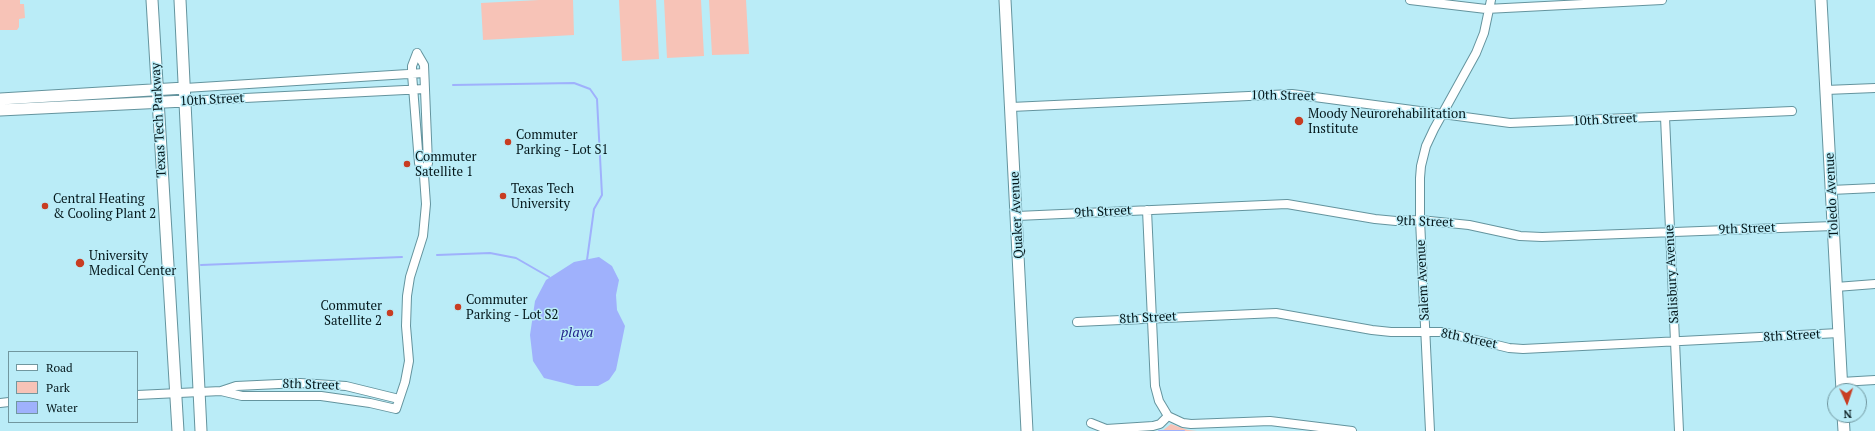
<!DOCTYPE html>
<html>
<head>
<meta charset="utf-8">
<style>
	body { margin:0 }
	#map { position:relative; width:1875px; height:431px; overflow:hidden; background:#baecf7; font-family:"PT Serif",serif }
	canvas { display:block }
	.legend { position:absolute; left:8px; top:351px; width:130px; height:72px; box-sizing:border-box; background:#baecf7; border:1px solid #71979f; margin:0; padding:5px 7px; list-style:none; font-size:12px; color:#04171b }
	.legend li { display:flex; align-items:center; gap:8px; height:20px }
	.legend b { width:20px; border:1px solid #71979f }
	.north { position:absolute; left:1827px; top:383px; width:40px; height:40px; box-sizing:border-box; background:#baecf7; border:1px solid #71979f; border-radius:50%; rotate:177deg; font-size:11px; font-weight:700; line-height:16px; text-align:center; color:#04171b }
	.north::after { content:''; display:block; margin:auto; width:14px; height:18px; background:#c83d22; clip-path:polygon(50% 0,100% 100%,50% 72%,0 100%) }
</style>
</head>
<body>
<div id="map">
<canvas width="1875" height="431"></canvas>
<ul class="legend">
<li><b style="height:5px;background:#fff"></b>Road</li>
<li><b style="height:11px;background:#f7c3b7"></b>Park</li>
<li><b style="height:11px;background:#9fb1fc"></b>Water</li>
</ul>
<div class="north">N</div>
</div>
<script>
const g = document.querySelector('canvas').getContext('2d');
g.lineJoin = 'round';
function fillPath(path, color) {
  g.fillStyle = color;
  g.fill(path, 'evenodd');
}
function poly(rows) {
  const path = new Path2D();
  for (const r of rows) {
    path.moveTo(r[0], r[1]);
    for (let i = 2; i < r.length; i += 2) path.lineTo(r[i], r[i + 1]);
  }
  return path;
}
function stroke(path, color, width, dash) {
  g.strokeStyle = color;
  g.lineWidth = width;
  g.lineCap = dash ? 'butt' : 'round';
  g.setLineDash(dash || []);
  g.stroke(path);
}
function label(font, color, halo, rows, align = 'center') {
  g.font = font + ' "PT Serif",serif';
  g.lineWidth = 3;
  g.setLineDash([]);
  g.textBaseline = 'middle';
  g.strokeStyle = halo;
  g.fillStyle = color;
  for (const [text, x, y, turn = 0] of rows) {
    g.save();
    g.translate(x, y);
    g.rotate((+turn || 0) * Math.PI / 180);
    g.textAlign = isNaN(turn) ? turn : align;
    if (halo) g.strokeText(text, 0, 0);
    g.fillText(text, 0, 0);
    g.restore();
  }
}
fillPath(poly([
	[0,0,20,0,20,4,24,4,25,18,19,19,19,27,17,30,0,30],
	[539,0,573,0,574,35,483,40,481,3],
	[619,0,656,0,659,59,622,61],
	[664,0,701,0,704,56,667,58],
	[709,0,746,0,749,54,712,55],
	[1171,424,1188,430,1197,431,1162,431]
]), '#f7c3b7');
fillPath(poly([
	[599,257,612,266,619,280,616,295,617,310,625,326,616,370,609,380,598,386,576,386,544,378,533,361,530,335,535,301,546,280,574,262]
]), '#9fb1fc');
stroke(poly([
	[453,85,574,83,590,89,597,99,602,195,594,209,587,260],
	[437,255,490,253,516,258,549,277],
	[201,265,402,257],
	[1159,431,1184,431]
]), '#9fb1fc', 2);
const street = poly([
	[1410,0,1486,9,1662,0],
	[417,53,412,66,412,74,419,163,424,176],
	[185,88,424,73],
	[1826,90,1875,88],
	[185,101,425,89],
	[1011,107,1292,94,1510,123,1792,111],
	[1665,117,1679,431],
	[1831,190,1875,188],
	[1147,210,1155,386,1159,401,1168,416],
	[1017,216,1287,204,1375,219,1396,221,1420,220,1469,225,1520,236,1542,237,1833,226],
	[1836,287,1875,284],
	[1077,322,1276,313,1372,330,1391,332,1443,332,1509,348,1523,349,1839,333],
	[1841,382,1875,380],
	[221,391,242,396,321,396,370,403,396,409,405,382,409,361,406,326,407,296,410,277,423,236,426,204,424,176,428,163,424,65,417,53],
	[137,395,221,391,236,386,300,383,346,386,399,399],
	[0,403,9,402],
	[1091,423,1106,429,1153,426,1160,424,1168,416,1183,423,1191,424,1270,421,1352,431],
	[1430,431,1420,220,1420,178,1421,166,1426,146,1434,129,1476,53,1484,33,1491,0]
]);
const secondary = poly([
	[152,0,178,431],
	[180,0,201,431],
	[1005,0,1027,431],
	[1821,0,1842,391],
	[0,99,185,88],
	[0,110,185,101],
	[1843,415,1844,431]
]);
stroke(street, '#64949e', 10);
stroke(secondary, '#64949e', 13);
stroke(street, '#fff', 8);
stroke(secondary, '#fff', 11);
for (const [x, y, r, color] of [
	[1299,121,5,"#c83d22"],
	[508,142,4,"#c83d22"],
	[407,164,4,"#c83d22"],
	[503,196,4,"#c83d22"],
	[45,206,4,"#c83d22"],
	[80,263,5,"#c83d22"],
	[458,307,4,"#c83d22"],
	[390,313,4,"#c83d22"]
]) {
  const dot = new Path2D();
  dot.arc(x, y, r, 0, 2 * Math.PI);
  g.fillStyle = color;
  g.fill(dot);
  stroke(dot, '#baecf7', 1.5);
}
label('13px', '#04171b', '#baecf7', [
	["10th Street",1283,96,1],
	["10th Street",212,100,-3],
	["Texas Tech Parkway",159,120,-93],
	["10th Street",1605,120,-3],
	["Toledo Avenue",1832,195,-93],
	["9th Street",1103,212,-3],
	["Quaker Avenue",1017,215,-93],
	["9th Street",1425,222,2],
	["9th Street",1747,229,-2],
	["Salisbury Avenue",1672,274,-93],
	["Salem Avenue",1423,280,-93],
	["8th Street",1148,318,-3],
	["8th Street",1792,336,-3],
	["8th Street",1469,339,12],
	["8th Street",311,385,2]
]);
label('13px', '#04171b', '#baecf7', [
	["Moody Neurorehabilitation",1308,114],
	["Institute",1308,129],
	["Commuter",516,135],
	["Parking - Lot S1",516,150],
	["Commuter",415,157],
	["Satellite 1",415,172],
	["Texas Tech",511,189],
	["University",511,204],
	["Central Heating",53,199],
	["& Cooling Plant 2",53,214],
	["University",89,256],
	["Medical Center",89,271],
	["Commuter",466,300],
	["Parking - Lot S2",466,315],
	["Commuter",382,306,"right"],
	["Satellite 2",382,321,"right"]
], 'left');
label('italic 14px', '#22228a', '#baecf7', [
	["playa",577,333]
]);
</script>
</body>
</html>
